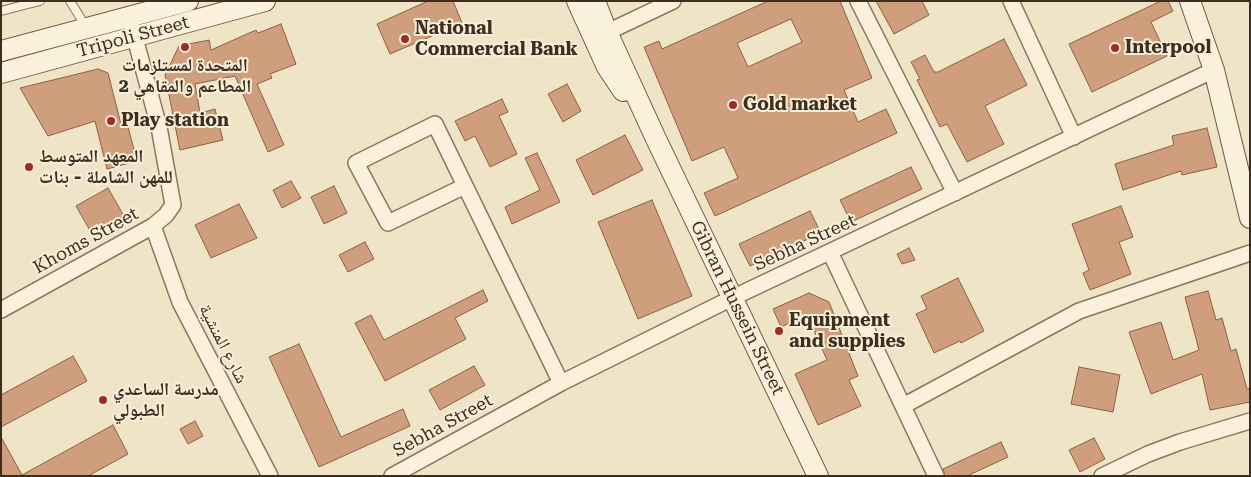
<!DOCTYPE html>
<html>
<head>
<meta charset="utf-8">
<style>
	body { margin:0 }
	#map { position:relative; width:1251px; height:477px; overflow:hidden; background:#f0e4c8; font-family:"Roboto Serif",serif }
	canvas { display:block }
	.frame { position:absolute; inset:0; border:2px solid #3d2e20; pointer-events:none }
</style>
</head>
<body>
<div id="map">
<canvas width="1251" height="477"></canvas>
<div class="frame"></div>
</div>
<script>
const g = document.querySelector('canvas').getContext('2d');
g.lineJoin = 'round';
function fillPath(path, color) {
  g.fillStyle = color;
  g.fill(path, 'evenodd');
}
function poly(rows) {
  const path = new Path2D();
  for (const r of rows) {
    path.moveTo(r[0], r[1]);
    for (let i = 2; i < r.length; i += 2) path.lineTo(r[i], r[i + 1]);
  }
  return path;
}
function stroke(path, color, width, dash) {
  g.strokeStyle = color;
  g.lineWidth = width;
  g.lineCap = dash ? 'butt' : 'round';
  g.setLineDash(dash || []);
  g.stroke(path);
}
function label(font, color, halo, rows, align = 'center') {
  g.font = font + ' "Roboto Serif","Noto Naskh Arabic",serif';
  g.lineWidth = 4;
  g.setLineDash([]);
  g.textBaseline = 'middle';
  g.strokeStyle = halo;
  g.fillStyle = color;
  for (const [text, x, y, turn = 0] of rows) {
    g.save();
    g.translate(x, y);
    g.rotate((+turn || 0) * Math.PI / 180);
    g.textAlign = isNaN(turn) ? turn : align;
    if (halo) g.strokeText(text, 0, 0);
    g.fillText(text, 0, 0);
    g.restore();
  }
}
const building = poly([
	[428,1,453,1,462,23,390,54,377,24,428,1],
	[768,1,840,1,872,78,844,90,858,122,886,109,897,133,715,216,704,193,738,178,724,147,692,161,644,47,659,41,662,49,768,1],
	[791,19,802,42,748,67,737,43,791,19],
	[876,1,922,1,929,15,894,34,876,1],
	[1161,1,1168,1,1173,11,1151,22,1167,56,1092,92,1069,44,1161,1],
	[281,24,296,64,270,74,272,78,257,84,284,145,268,152,235,76,195,84,200,113,215,109,223,140,180,150,165,75,179,46,209,40,211,50,256,30,258,33,281,24],
	[1004,39,1027,85,985,106,1004,144,967,162,947,124,940,127,917,80,920,79,911,62,925,55,934,72,938,72,1004,39],
	[98,69,108,73,122,128,128,127,137,161,107,169,95,121,48,136,20,88,98,69],
	[567,84,581,111,563,122,548,94,567,84],
	[502,99,508,112,499,116,517,154,490,167,475,136,465,141,455,121,502,99],
	[1207,128,1217,167,1182,175,1181,171,1123,190,1115,164,1174,145,1172,136,1207,128],
	[625,135,643,170,593,195,576,160,625,135],
	[537,153,560,202,512,224,505,207,540,190,525,158,537,153],
	[911,167,922,189,851,222,840,200,911,167],
	[291,181,301,198,282,208,273,190,291,181],
	[334,186,347,213,324,224,311,197,334,186],
	[108,188,124,216,92,234,76,206,108,188],
	[652,200,692,296,638,319,598,222,652,200],
	[239,204,257,238,211,258,195,225,239,204],
	[1121,206,1133,237,1119,242,1131,274,1090,290,1083,273,1089,270,1072,224,1121,206],
	[810,211,821,233,750,266,739,244,810,211],
	[365,242,374,259,348,272,339,255,365,242],
	[909,248,915,260,902,264,897,254,909,248],
	[958,278,984,331,961,343,960,341,934,353,916,314,927,309,921,296,958,278],
	[483,290,488,301,455,318,466,339,385,381,355,323,371,315,384,340,483,290],
	[1208,291,1216,320,1222,318,1231,351,1236,349,1247,389,1250,388,1250,402,1210,410,1202,374,1151,394,1129,332,1161,322,1173,360,1199,350,1185,297,1208,291],
	[809,293,829,302,858,376,849,380,861,406,818,425,795,374,827,360,807,315,781,327,773,309,809,293],
	[299,344,341,437,403,409,410,426,319,467,269,357,299,344],
	[73,356,87,381,1,427,1,395,73,356],
	[474,366,485,385,440,410,429,390,474,366],
	[1079,367,1120,375,1113,412,1071,404,1079,367],
	[195,421,203,436,188,444,180,429,195,421],
	[113,425,128,454,88,476,1,476,1,437,22,475,113,425],
	[1094,438,1105,459,1080,472,1069,450,1094,438],
	[1001,442,1008,457,967,476,945,476,943,469,1001,442]
]);
fillPath(building, '#cf9f7d');
stroke(building, '#8d5f41', 1);
const service = poly([
	[70,1,86,27],
	[1,11,40,1]
]);
const minor = poly([
	[858,1,955,193],
	[1011,1,1074,137],
	[599,36,673,1],
	[465,186,388,223,356,163,435,124,561,383],
	[153,226,180,302,270,476],
	[830,252,936,476],
	[1,310,153,226,166,215,173,205,159,127,132,27],
	[903,406,1079,311,1250,253],
	[392,476,561,383,732,298,1214,70],
	[1102,476,1148,454,1180,442,1250,421]
]);
const secondary = poly([
	[577,1,607,67,623,91],
	[595,1,607,32,657,141,818,476],
	[1190,1,1214,70,1250,218],
	[1,51,188,1],
	[1,73,265,1]
]);
stroke(service, '#8d765c', 10);
stroke(minor, '#8d765c', 18);
stroke(secondary, '#6f573f', 22);
stroke(service, '#faf1dc', 8);
stroke(minor, '#faf1dc', 15);
stroke(secondary, '#faf1dc', 20);
for (const [x, y, r, color] of [
	[405,39,5,"#9e2a2b"],
	[185,47,5,"#9e2a2b"],
	[1115,48,5,"#9e2a2b"],
	[733,105,5,"#9e2a2b"],
	[111,121,5,"#9e2a2b"],
	[29,167,5,"#9e2a2b"],
	[779,331,5,"#9e2a2b"],
	[103,400,5,"#9e2a2b"]
]) {
  const dot = new Path2D();
  dot.arc(x, y, r, 0, 2 * Math.PI);
  g.fillStyle = color;
  g.fill(dot);
  stroke(dot, '#f7eed8', 2);
}
label('bold 18px', '#3d2e20', '#f7eed8', [
	["National",415,29],
	["Commercial Bank",415,50],
	["Interpool",1125,48],
	["المتحدة لمستلزمات",185,66,"center"],
	["المطاعم والمقاهي 2",185,87,"center"],
	["Gold market",743,105],
	["Play station",121,121],
	["المعهد المتوسط",39,157],
	["للمهن الشاملة - بنات",39,178],
	["Equipment",789,321],
	["and supplies",789,342],
	["مدرسة الساعدي",113,390],
	["الطبولي",113,411]
], 'left');
label('18px', '#3d2e20', '#f7eed8', [
	["Tripoli Street",133,37,-15],
	["Khoms Street",86,241,-29],
	["Sebha Street",805,243,-25],
	["Gibran Hussein Street",737,308,64],
	["شارع المنشية",223,344,63],
	["Sebha Street",443,426,-29]
]);
</script>
</body>
</html>
